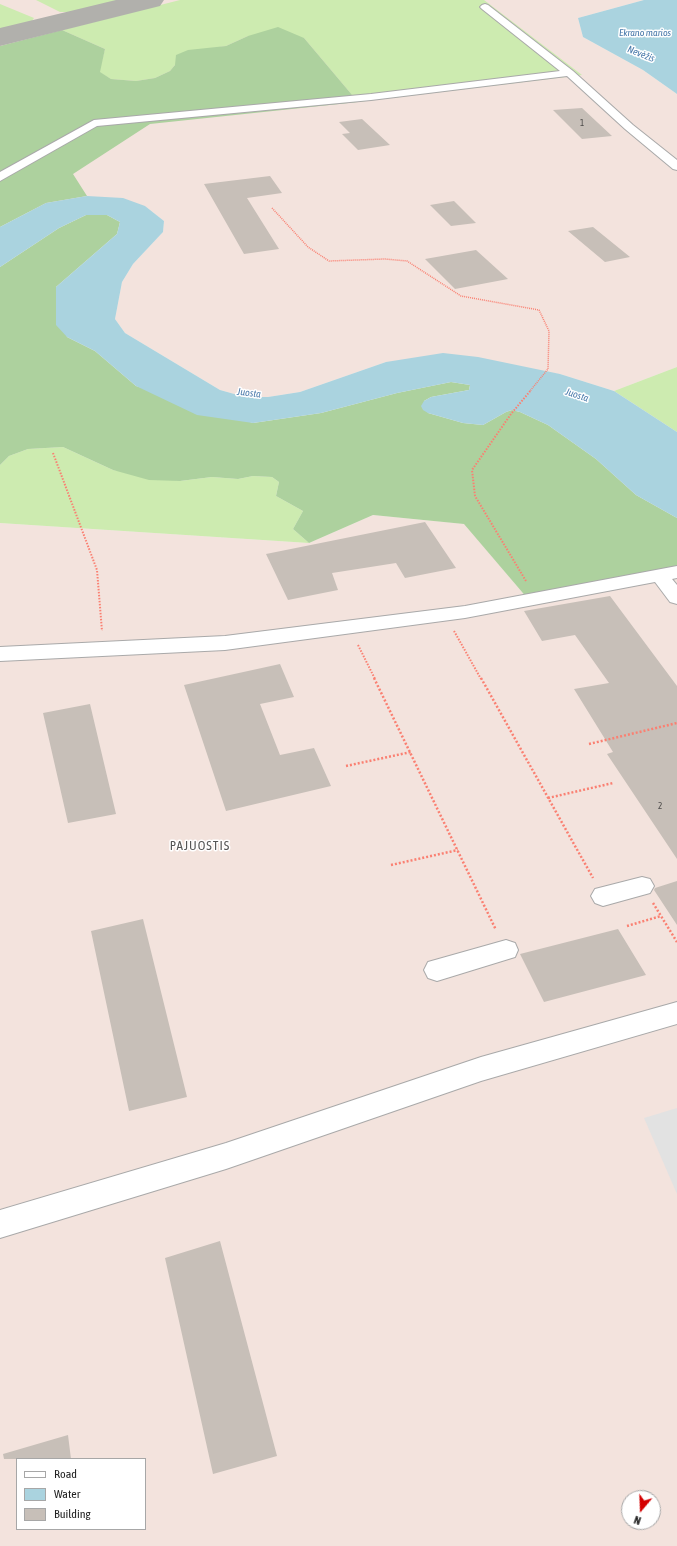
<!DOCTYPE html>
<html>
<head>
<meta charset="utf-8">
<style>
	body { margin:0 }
	#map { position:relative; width:677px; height:1546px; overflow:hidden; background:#f2efe9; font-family:"Asap Condensed",sans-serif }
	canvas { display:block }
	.legend { position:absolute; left:16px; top:1458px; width:130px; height:72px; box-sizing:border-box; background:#fff; border:1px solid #a7a7a7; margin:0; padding:5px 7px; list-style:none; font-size:12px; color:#222 }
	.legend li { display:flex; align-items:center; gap:8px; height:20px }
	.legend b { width:20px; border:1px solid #a7a7a7 }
	.north { position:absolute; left:621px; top:1490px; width:40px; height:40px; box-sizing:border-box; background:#fff; border:1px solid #a7a7a7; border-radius:50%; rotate:199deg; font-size:11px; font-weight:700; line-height:16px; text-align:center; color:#222 }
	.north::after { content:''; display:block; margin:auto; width:14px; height:18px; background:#d40000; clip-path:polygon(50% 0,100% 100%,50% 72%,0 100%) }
</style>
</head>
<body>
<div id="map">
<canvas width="677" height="1546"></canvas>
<ul class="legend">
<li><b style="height:5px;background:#fff"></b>Road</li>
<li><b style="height:11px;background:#aad3df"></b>Water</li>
<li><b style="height:11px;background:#c7bfb8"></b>Building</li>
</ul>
<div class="north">N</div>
</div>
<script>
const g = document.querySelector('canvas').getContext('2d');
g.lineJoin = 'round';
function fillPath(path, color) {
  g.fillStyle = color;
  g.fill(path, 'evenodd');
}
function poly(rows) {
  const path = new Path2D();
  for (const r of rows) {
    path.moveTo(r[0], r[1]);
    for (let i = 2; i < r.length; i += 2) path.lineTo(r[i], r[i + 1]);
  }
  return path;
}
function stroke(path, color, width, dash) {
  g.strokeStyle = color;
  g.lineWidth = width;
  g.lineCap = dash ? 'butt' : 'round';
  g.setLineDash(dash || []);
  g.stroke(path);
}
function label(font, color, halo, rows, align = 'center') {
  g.font = font + ' "Asap Condensed",sans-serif';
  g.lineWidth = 3;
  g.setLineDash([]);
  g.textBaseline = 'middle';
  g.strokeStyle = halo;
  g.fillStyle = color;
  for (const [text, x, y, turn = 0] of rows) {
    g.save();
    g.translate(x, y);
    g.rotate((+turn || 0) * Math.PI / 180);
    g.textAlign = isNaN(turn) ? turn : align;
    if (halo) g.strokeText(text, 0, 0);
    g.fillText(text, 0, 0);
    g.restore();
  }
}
fillPath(poly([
	[0,0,644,0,578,18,583,37,643,70,677,94,677,367,614,391,560,374,386,362,300,392,268,397,245,397,220,390,125,333,115,319,122,282,133,264,163,232,164,221,145,206,0,213],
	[373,515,465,524,528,599,677,572,677,1546,0,1546,0,523,309,543],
	[17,1459,145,1459,145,1529,17,1529],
	[629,1498,653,1498,653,1522,629,1522]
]), '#f3e3dd');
fillPath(poly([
	[36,0,133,0,85,12,60,12],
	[180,0,484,0,582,75,358,102,304,38,248,36,226,46,207,49,175,65,170,71,155,78,136,81,111,79,99,72,105,49,62,30],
	[0,4,34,18,29,25,0,32],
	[677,367,677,432,614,391],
	[63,447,113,470,180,481,212,477,238,479,253,476,272,477,279,482,276,496,303,511,293,529,309,543,0,523,0,465,9,456,28,449]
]), '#cdebb0');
fillPath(poly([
	[278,27,304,38,358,102,150,124,73,174,87,196,46,203,0,227,0,46,62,30,105,49,100,72,111,79,136,81,155,78,170,71,175,65,176,55,188,50,226,46,248,36],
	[86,215,107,215,120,222,117,234,56,287,67,337,95,351,136,386,253,423,321,413,397,393,451,382,470,385,469,390,431,397,424,401,428,413,463,423,483,425,506,412,512,410,520,412,548,425,596,459,636,495,677,518,677,572,528,599,464,524,373,515,309,543,293,529,303,511,276,496,279,482,272,477,253,476,238,479,212,477,180,481,149,480,113,470,63,447,28,449,9,456,0,465,0,267,59,228]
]), '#add19e');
fillPath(poly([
	[677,1108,677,1194,644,1118]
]), '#e2e2e2');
fillPath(poly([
	[644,0,677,0,677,94,643,70,583,37,578,18],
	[87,196,123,198,145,206,164,221,163,232,133,264,122,282,115,319,125,333,220,390,245,397,268,397,300,392,386,362,443,353,478,357,560,374,614,391,677,432,677,518,636,495,596,459,548,425,520,412,512,410,506,412,483,425,463,423,428,413,423,410,421,406,424,401,431,397,469,390,470,385,451,382,397,393,321,413,253,423,197,415,136,386,95,351,67,337,56,325,56,287,117,234,120,222,107,215,86,215,59,228,0,267,0,227,46,203]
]), '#aad3df');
fillPath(poly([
	[116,0,164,0,160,6,0,46,0,28,116,0]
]), '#b1b0ac');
fillPath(poly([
	[582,108,612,136,582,139,553,110],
	[362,119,390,145,358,150,342,134,350,133,339,122],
	[270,176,282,193,247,198,279,249,244,254,204,184],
	[454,201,476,223,451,226,430,205],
	[593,227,630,257,605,262,568,231],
	[476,250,508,279,455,289,425,259],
	[425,522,456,568,405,578,396,563,332,573,338,590,288,600,266,554],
	[610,596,677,686,677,859,607,754,613,752,574,689,609,683,575,635,542,641,524,611],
	[280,664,294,697,260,704,280,755,314,748,331,786,226,811,184,685],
	[90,704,116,814,68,823,43,713],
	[677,881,677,925,654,890,655,888],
	[143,919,187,1097,129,1111,91,931],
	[618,929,646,975,544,1002,520,954],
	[220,1241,277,1456,213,1474,165,1258],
	[68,1435,71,1459,4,1459,3,1454]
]), '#c7bfb8');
const minor = poly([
	[485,4,488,5,573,71,633,125,677,160,677,170,673,169,625,129,567,76,371,100,97,126,0,181,0,172,94,120,371,94,560,71,482,9,480,7,482,5,485,4],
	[677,566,677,578,672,579,677,585,677,604,670,602,655,582,465,618,225,650,0,661,0,647,225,636,465,606,677,566],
	[642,877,650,879,654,886,650,893,603,906,595,903,591,896,595,889,642,877],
	[506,940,515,943,518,950,515,957,437,981,428,978,424,970,428,962,506,940],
	[677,1002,677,1024,481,1081,226,1169,0,1238,0,1210,226,1143,481,1057,677,1002]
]);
stroke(minor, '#a9a9a9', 2);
stroke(poly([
	[272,208,308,247,329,261,385,259,407,261,461,296,539,310,549,331,548,369,530,391]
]), '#fa8072', 1.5, [1, 1]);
stroke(poly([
	[53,453,97,570,102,631],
	[526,581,475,496,472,470,511,414,531,390],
	[454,631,481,679],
	[358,645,375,679]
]), '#fa8072', 2, [1.5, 1.5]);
stroke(poly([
	[374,678,496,930],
	[481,678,593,878],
	[589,744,677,723],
	[346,766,411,752],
	[548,798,613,783],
	[391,865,458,850],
	[653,903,677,942],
	[627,926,661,916]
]), '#fa8072', 2.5, [2, 2]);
fillPath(minor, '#fff');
label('9px', '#4b4948', null, [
	["1",582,123],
	["2",660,806]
]);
label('italic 10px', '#4a7aab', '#fff', [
	["Ekrano marios",645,33],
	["Nevėžis",641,54,21],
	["Juosta",249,393,7],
	["Juosta",577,395,19]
]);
g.letterSpacing = '1px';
label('13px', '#555', '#fff', [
	["PAJUOSTIS",200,846]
]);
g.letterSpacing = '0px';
</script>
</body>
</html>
